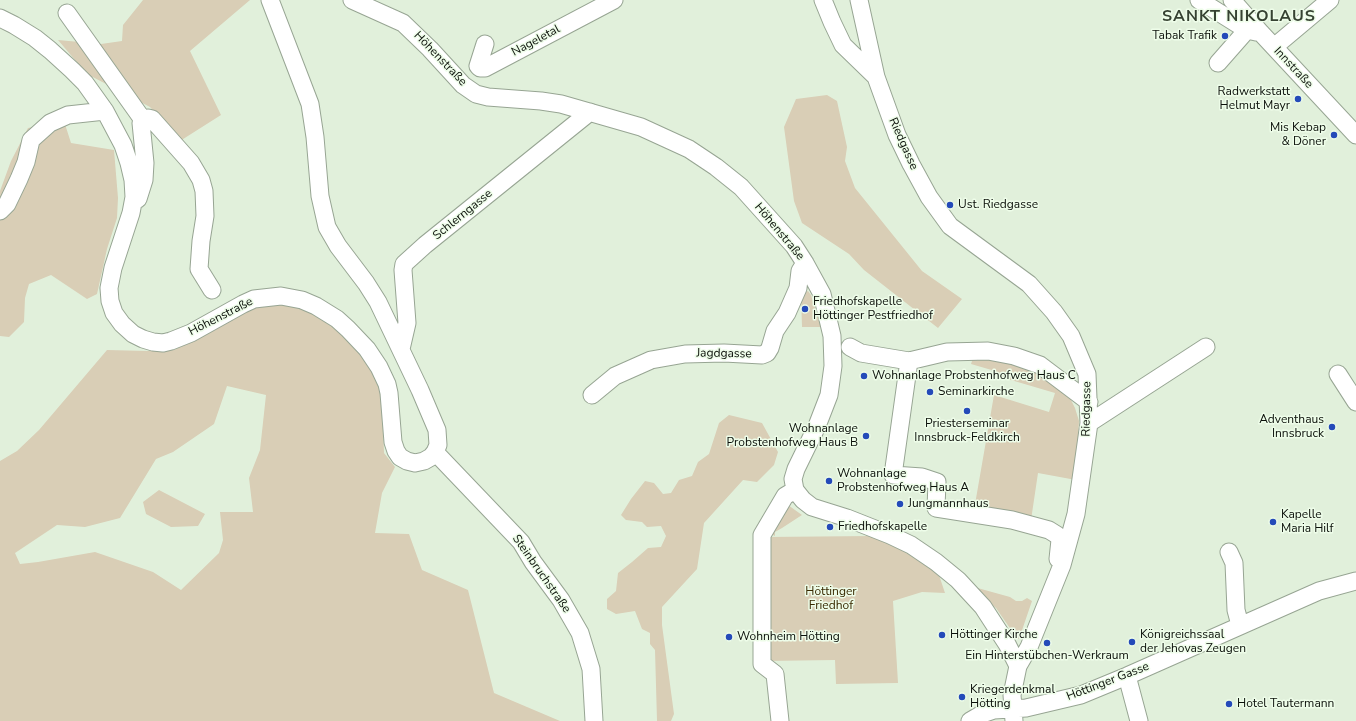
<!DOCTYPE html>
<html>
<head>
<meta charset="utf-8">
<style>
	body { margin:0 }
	canvas { display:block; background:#e1f0db }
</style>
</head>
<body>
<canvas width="1356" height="721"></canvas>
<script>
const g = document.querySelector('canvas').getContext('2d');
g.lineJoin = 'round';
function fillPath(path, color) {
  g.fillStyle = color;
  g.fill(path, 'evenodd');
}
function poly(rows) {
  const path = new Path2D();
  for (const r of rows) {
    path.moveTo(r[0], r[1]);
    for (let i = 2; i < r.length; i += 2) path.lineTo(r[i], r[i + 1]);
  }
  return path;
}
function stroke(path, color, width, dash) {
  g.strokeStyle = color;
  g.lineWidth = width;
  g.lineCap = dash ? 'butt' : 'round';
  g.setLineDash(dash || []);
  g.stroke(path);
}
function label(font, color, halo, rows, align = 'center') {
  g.font = font + ' "Nunito Sans",sans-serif';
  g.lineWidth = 3;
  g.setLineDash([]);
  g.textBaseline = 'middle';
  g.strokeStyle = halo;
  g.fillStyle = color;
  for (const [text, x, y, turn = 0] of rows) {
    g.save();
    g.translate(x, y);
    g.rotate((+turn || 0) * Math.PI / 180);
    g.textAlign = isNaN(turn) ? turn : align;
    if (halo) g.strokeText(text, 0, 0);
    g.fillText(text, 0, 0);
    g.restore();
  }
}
fillPath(poly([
	[143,0,250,0,190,51,221,115,180,141,150,107,87,74,58,40,101,44,122,41,123,25],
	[827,95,837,101,847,147,845,161,855,188,922,271,962,299,938,328,864,270,849,254,802,223,794,201,784,127,796,99],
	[64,121,71,143,114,150,118,198,117,218,107,249,97,294,87,299,51,275,29,284,25,298,24,322,9,337,0,336,0,191,11,161,28,128],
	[808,291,811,295,821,327,802,327,801,294],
	[276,303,302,308,328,320,351,339,371,369,382,396,384,453,395,467,382,493,375,533,409,534,422,570,468,590,494,693,560,721,0,721,0,461,17,451,39,430,107,350,148,351,174,350,215,330,251,308],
	[227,386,266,395,260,450,249,478,253,512,220,512,223,540,219,553,181,590,153,572,95,552,38,562,20,564,15,553,57,525,85,527,120,518,156,459,173,452,214,424],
	[974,355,1025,364,1056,383,1070,398,1075,408,1079,421,1076,480,1038,473,1031,520,974,510,994,395,1049,412,1055,393,994,375,995,371,971,364],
	[729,415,762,423,778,452,774,465,757,482,743,480,704,523,697,569,662,607,662,625,674,714,671,721,657,721,655,650,650,644,650,633,642,629,635,611,616,614,607,609,607,599,616,591,618,573,632,562,648,548,661,547,666,536,661,526,647,527,642,522,626,520,621,515,631,499,645,481,654,483,663,494,671,493,679,480,692,476,698,462,709,454,719,423],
	[159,490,205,514,198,526,171,527,146,514,143,502],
	[788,505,802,515,782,528,775,532,775,536,773,535,772,532],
	[873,536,908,553,939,575,945,593,922,592,893,601,898,683,836,684,835,660,764,661,765,537],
	[974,587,1010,597,1016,601,1022,601,1027,598,1032,601,1019,639,1016,637,996,608,982,596]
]), '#d9ceb6');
const minor = poly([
	[352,0,403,23,430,49,463,85,476,94,488,97,541,101,561,104,641,127,689,149,716,167,741,187,794,246,805,263,822,294,832,336,833,366,829,395,817,426,796,469,793,479,795,490,803,500,812,507,847,518,890,535,911,545,936,562,958,580,983,607,1007,644,1018,666],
	[823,0,832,22,843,45,876,77],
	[859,0,876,77,897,135,911,164,929,197,950,226,1029,284,1054,312,1071,336,1087,374,1089,423,1076,514,1062,565,1029,647,1018,666,1012,695,1014,721],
	[1199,0,1247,30,1256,32],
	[1232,0,1261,33,1356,135],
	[67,13,143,120],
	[0,18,14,25,35,38,50,50,72,70,85,83,105,111,123,145,129,163,133,180,134,197,131,213,113,268,109,288,110,301,114,313,122,324,133,334,143,339,153,342,163,343,171,341,191,333,243,304,254,299,281,296,302,300,316,306,337,319,348,329,367,349,379,367,387,384,389,393,393,442,396,451,400,457,407,461,415,463,424,461,431,457,435,452,438,445,437,430,420,390,378,302,366,283,338,246,327,227,320,196,315,137,310,104,270,0],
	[485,44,478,66,480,68,485,68,614,0],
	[1274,47,1330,0],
	[1218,63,1247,30],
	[138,199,144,180,145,163,141,123,143,120,148,118,152,119,191,163,201,180,204,191,205,216,201,241,199,269,212,290],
	[0,211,7,204,19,179,26,162,31,140,50,123,68,115,105,111],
	[850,347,861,353,909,361,947,352,988,351,1014,356,1040,365,1089,402],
	[401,349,407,323,403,270,404,264,425,245,590,112],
	[909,361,893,475,922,477,937,482,936,508,1012,520,1049,530,1057,535,1060,540,1058,559],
	[1338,374,1356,402],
	[592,395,615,376,651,360,685,354,724,353,762,355,767,353,770,348,775,331,787,313,798,288,800,271,805,263],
	[1089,423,1206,347],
	[435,452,521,542,533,562,561,600,580,633,591,669,594,721],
	[1229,552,1234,563,1236,610,1240,625],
	[1127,676,1139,721],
	[780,721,775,674,762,664,762,535,785,496,795,490],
	[970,721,982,714,994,710,1026,708,1081,695,1127,676,1319,591,1356,581]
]);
stroke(minor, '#97a593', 19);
stroke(minor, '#fff', 17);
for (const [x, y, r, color] of [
	[1225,36,4,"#244ab9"],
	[1298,99,4,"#244ab9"],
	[1334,135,4,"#244ab9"],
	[950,205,4,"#244ab9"],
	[805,309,4,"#244ab9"],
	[864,376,4,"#244ab9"],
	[930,392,4,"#244ab9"],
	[967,411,4,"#244ab9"],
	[1332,427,4,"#244ab9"],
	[866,436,4,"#244ab9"],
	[829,481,4,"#244ab9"],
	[900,504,4,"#244ab9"],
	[1273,522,4,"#244ab9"],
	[830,527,4,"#244ab9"],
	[942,635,4,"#244ab9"],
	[729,637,4,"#244ab9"],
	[1132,642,4,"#244ab9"],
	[1047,643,4,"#244ab9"],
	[962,697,4,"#244ab9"],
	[1229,704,4,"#244ab9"]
]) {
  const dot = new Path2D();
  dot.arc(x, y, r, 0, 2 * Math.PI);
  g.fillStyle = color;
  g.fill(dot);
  stroke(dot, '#eefde9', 1.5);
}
label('12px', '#0a0f09', '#eefde9', [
	["Tabak Trafik",1217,36,"right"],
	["Radwerkstatt",1290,92,"right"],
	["Helmut Mayr",1290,106,"right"],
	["Mis Kebap",1326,128,"right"],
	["& Döner",1326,142,"right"],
	["Ust. Riedgasse",958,205],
	["Friedhofskapelle",813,302],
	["Höttinger Pestfriedhof",813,316],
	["Wohnanlage Probstenhofweg Haus C",872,376],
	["Seminarkirche",938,392],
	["Adventhaus",1324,420,"right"],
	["Innsbruck",1324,434,"right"],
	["Priesterseminar",967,424,"center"],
	["Innsbruck-Feldkirch",967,438,"center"],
	["Wohnanlage",858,429,"right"],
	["Probstenhofweg Haus B",858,443,"right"],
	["Wohnanlage",837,474],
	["Probstenhofweg Haus A",837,488],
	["Jungmannhaus",908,504],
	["Kapelle",1281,515],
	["Maria Hilf",1281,529],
	["Friedhofskapelle",838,527],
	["Höttinger Kirche",950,635],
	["Königreichssaal",1140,635],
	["der Jehovas Zeugen",1140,649],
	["Wohnheim Hötting",737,637],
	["Ein Hinterstübchen-Werkraum",1047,656,"center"],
	["Kriegerdenkmal",970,690],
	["Hötting",970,704],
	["Hotel Tautermann",1237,704]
], 'left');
label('12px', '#0a0f09', '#eefde9', [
	["Nageletal",536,41,-28],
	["Höhenstraße",440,59,46],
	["Innstraße",1293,68,47],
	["Riedgasse",903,144,66],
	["Schlerngasse",463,215,-39],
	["Höhenstraße",779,232,50],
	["Höhenstraße",221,317,-27],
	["Jagdgasse",724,354,1],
	["Riedgasse",1087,409,-89],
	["Steinbruchstraße",541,574,55],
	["Höttinger Gasse",1108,682,-21]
]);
label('12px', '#382900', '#eefde9', [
	["Höttinger",831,592],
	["Friedhof",831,606]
]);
g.letterSpacing = '1px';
label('bold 16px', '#364232', '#eefde9', [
	["SANKT NIKOLAUS",1239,17]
]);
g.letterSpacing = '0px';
</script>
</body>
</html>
